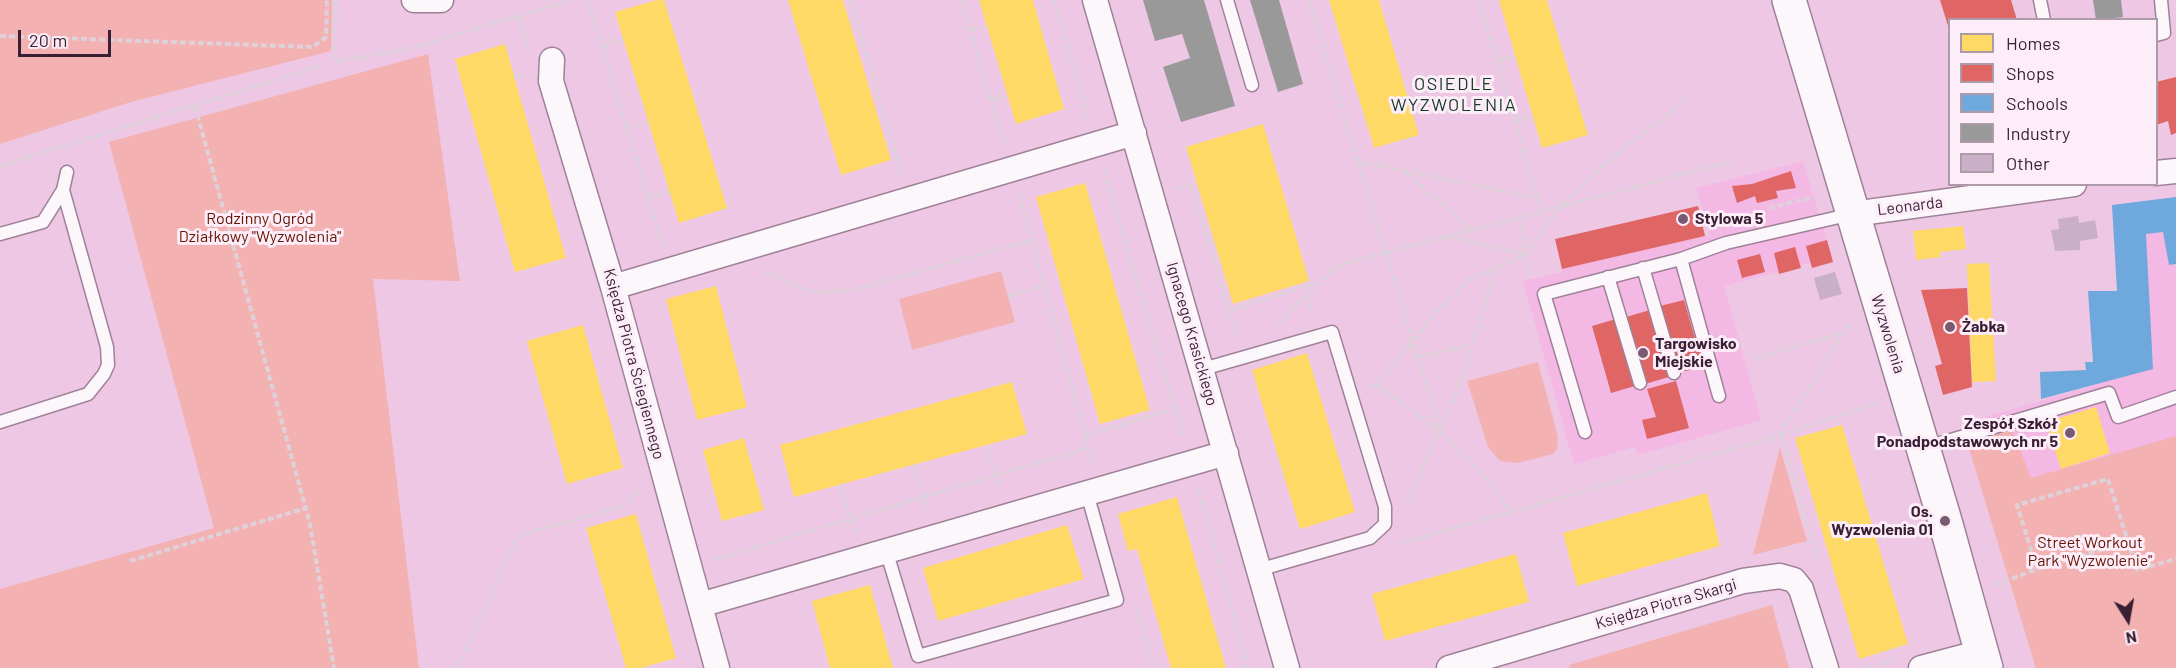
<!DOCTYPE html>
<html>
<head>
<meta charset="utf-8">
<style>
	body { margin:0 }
	#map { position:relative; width:2176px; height:668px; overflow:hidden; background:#eec7e4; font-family:Barlow,sans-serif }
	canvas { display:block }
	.legend { position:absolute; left:1948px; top:18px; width:210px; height:168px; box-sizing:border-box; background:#fcedf8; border:2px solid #ae9ba9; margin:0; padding:8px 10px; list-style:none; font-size:18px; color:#391f33 }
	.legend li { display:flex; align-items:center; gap:12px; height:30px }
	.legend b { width:30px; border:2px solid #ae9ba9 }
	.north { position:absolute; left:2098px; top:590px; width:60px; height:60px; -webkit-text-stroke:4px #fcedf8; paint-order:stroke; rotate:169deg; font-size:16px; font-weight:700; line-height:24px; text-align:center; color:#391f33 }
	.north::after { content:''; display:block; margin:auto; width:21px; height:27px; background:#391f33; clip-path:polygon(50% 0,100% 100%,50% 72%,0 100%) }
	.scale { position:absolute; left:18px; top:30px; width:93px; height:27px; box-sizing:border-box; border:3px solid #391f33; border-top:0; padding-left:8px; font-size:18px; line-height:21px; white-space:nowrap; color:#391f33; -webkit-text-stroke:4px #fcedf8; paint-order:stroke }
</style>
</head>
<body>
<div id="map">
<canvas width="2176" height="668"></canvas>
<ul class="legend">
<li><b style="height:16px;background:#ffd966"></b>Homes</li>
<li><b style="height:16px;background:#e06666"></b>Shops</li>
<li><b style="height:16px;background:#6fa8dc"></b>Schools</li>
<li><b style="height:16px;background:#999"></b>Industry</li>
<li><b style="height:16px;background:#caafc9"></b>Other</li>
</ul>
<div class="north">N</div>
<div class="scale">20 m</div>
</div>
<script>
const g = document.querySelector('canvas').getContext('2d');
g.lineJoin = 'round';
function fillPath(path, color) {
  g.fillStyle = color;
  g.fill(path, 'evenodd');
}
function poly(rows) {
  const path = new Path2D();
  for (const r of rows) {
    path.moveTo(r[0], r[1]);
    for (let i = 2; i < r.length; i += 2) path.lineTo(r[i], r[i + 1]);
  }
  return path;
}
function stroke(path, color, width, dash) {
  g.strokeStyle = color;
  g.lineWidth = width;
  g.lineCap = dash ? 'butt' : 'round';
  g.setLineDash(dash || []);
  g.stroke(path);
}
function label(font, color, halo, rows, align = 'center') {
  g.font = font + ' Barlow,sans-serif';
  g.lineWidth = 6;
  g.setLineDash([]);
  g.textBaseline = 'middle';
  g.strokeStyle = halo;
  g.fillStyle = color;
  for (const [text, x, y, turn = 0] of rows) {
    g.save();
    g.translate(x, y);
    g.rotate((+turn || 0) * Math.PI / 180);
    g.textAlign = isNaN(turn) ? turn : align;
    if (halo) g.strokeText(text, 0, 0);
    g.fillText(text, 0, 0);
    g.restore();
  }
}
fillPath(poly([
	[1803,161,1832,257,1724,286,1761,420,1638,455,1635,447,1574,464,1523,281,1562,272,1562,269,1705,236,1711,238,1696,188],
	[2176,197,2176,668,2036,668,1962,424,2122,377,2112,205]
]), '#f4b8e4');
fillPath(poly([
	[0,0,332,0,331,51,131,102,0,144],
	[428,54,460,281,373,279,419,668,0,668,0,589,214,528,109,142],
	[1001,271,1015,322,912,350,899,299],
	[1538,362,1558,437,1557,449,1553,454,1518,463,1500,461,1488,447,1467,381],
	[2012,429,2031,478,2176,436,2176,668,2036,668,1967,442],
	[1780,447,1807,541,1753,555],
	[1772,605,1789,668,1570,668,1569,665]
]), '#f3b2b1');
fillPath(poly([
	[657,0,664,0,727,208,679,223,615,12],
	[788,0,843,0,891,160,841,175],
	[979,0,1033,0,1064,109,1016,124],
	[1329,0,1379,0,1419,135,1374,148],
	[1499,0,1547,0,1588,135,1542,148],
	[505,44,566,258,515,272,455,59],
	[1263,124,1309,281,1233,304,1186,147],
	[1085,183,1150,410,1100,424,1036,197],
	[1963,226,1966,249,1940,252,1941,257,1916,260,1913,231],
	[1989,263,1996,381,1972,382,1967,264],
	[716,286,747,407,697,420,666,299],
	[583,325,623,468,567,484,527,341],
	[1307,353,1355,512,1300,529,1252,370],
	[1012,382,1027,434,794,497,780,445],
	[2096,407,2110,453,2061,469,2046,422],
	[1842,425,1908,644,1859,659,1795,438],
	[744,438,764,510,722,521,703,450],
	[1707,493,1720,546,1577,586,1563,533],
	[1177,497,1226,668,1171,668,1137,549,1128,551,1118,514],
	[636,514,676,658,641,668,626,668,586,528],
	[1067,525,1084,579,938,621,923,568],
	[1516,554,1529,602,1385,641,1372,594],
	[870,585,893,668,830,668,812,601]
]), '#ffd966');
fillPath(poly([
	[1940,0,2011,0,2017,20,1950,20,1949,29],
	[2176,77,2176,133,2171,135,2168,121,2156,125,2156,82],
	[1791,171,1796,188,1776,191,1778,198,1757,203,1755,196,1737,203,1732,186,1752,184],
	[1698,206,1705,236,1562,269,1555,239],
	[1827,240,1833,262,1812,268,1806,246],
	[1795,247,1801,268,1779,274,1774,253],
	[1760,254,1765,272,1742,278,1737,260],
	[1967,288,1972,387,1943,395,1935,366,1942,364,1921,290],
	[1684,300,1703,366,1679,373,1660,306],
	[1650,310,1669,377,1645,384,1626,317],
	[1616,319,1635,386,1611,393,1592,326],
	[1676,381,1689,428,1647,439,1642,420,1656,417,1647,389]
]), '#e06666');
fillPath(poly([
	[2176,197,2176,264,2169,265,2163,232,2146,234,2153,369,2041,399,2040,372,2086,370,2085,362,2093,362,2088,291,2117,291,2112,205]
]), '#6fa8dc');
fillPath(poly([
	[1143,0,1204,0,1235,106,1181,122,1163,67,1190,58,1182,34,1155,41],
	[1250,0,1279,0,1303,84,1278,92],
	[2093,0,2121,0,2123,17,2096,20]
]), '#999');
fillPath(poly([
	[2078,216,2079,223,2095,220,2098,238,2080,241,2080,250,2055,251,2051,230,2059,229,2058,219],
	[1835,272,1842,294,1820,300,1814,278]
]), '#caafc9');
const lane = poly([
	[1227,0,1252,85],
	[2040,0,2044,20],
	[2156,35,2164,33,2161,0],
	[0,234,43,222,63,190],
	[1681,259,1719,396],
	[1643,268,1674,373],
	[1608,277,1640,383],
	[1203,369,1332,332,1385,507,1385,524,1370,538,1258,570],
	[0,422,88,394,104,374,108,365,107,347,63,190,67,172],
	[1585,432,1544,294,1681,259,1726,243,1852,214],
	[1924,448,2109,393,2118,417,2176,397],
	[886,550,918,656,1117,600,1087,493]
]);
const street = poly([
	[414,0,441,0],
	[1095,0,1287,668],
	[552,60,551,81,613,287,717,668],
	[2156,173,2176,171],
	[1853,214,2074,184],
	[613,287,1134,133],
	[700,605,1226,453],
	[1449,668,1743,581,1780,576,1794,580,1801,589,1826,668],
	[1921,668,1981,652]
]);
const secondary = poly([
	[1789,0,1945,521,1986,668]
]);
stroke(lane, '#9f8298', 15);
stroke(street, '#9f8298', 27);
stroke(secondary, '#9f8298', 36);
stroke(poly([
	[336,0,335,62,412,48,572,0],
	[588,0,663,246],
	[850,0,902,175],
	[962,0,1003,143],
	[1054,0,1088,117],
	[1309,0,1440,430,1494,486,1512,513],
	[1479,0,1541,210],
	[519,16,528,47],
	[971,30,987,26],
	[0,36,313,47,326,37,327,0],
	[602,46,623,40],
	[1498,61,1515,56],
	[514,78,525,75],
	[991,100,1007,96],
	[195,106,310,524,334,668],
	[1515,121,1533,116],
	[627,128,648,122],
	[1357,161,1538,198],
	[0,166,321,66],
	[1104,170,1183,436],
	[1406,173,1472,230],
	[1177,188,1191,185,1238,338],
	[1019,194,1093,464],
	[648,198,669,192],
	[1769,208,1814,197],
	[1519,217,1531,278],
	[1448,237,1525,254],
	[765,272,811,292,855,290,1032,240],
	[1306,294,1313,315],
	[1008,296,1044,286],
	[1230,310,1317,283],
	[1278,324,1324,278,1339,266,1354,261,1730,162],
	[1417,357,1471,345],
	[1756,358,1842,333],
	[1377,385,1439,430],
	[1371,386,1377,385,1437,311,1472,278,1527,255,1562,204,1621,151,1686,99],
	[1085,435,1175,409],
	[1779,435,1852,320],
	[1781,435,1819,564],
	[987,445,1000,490],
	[914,465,927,510],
	[840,485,855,533],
	[1199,490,1248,668],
	[1407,504,1461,381,1496,267],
	[1398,544,1779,436,1877,403],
	[716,559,1088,448],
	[130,561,306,508],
	[2037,569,2128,542],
	[1995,585,2037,569,2017,505,2108,479,2137,570,2176,559],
	[1136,609,1154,668],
	[457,668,514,545,523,534,622,507,641,490],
	[1867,668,1895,660]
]), '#ded1db', 4, [6, 3]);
stroke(lane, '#fcf7fb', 12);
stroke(street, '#fcf7fb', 24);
stroke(secondary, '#fcf7fb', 33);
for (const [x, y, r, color] of [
	[1683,219,6,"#785a71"],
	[1950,327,6,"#785a71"],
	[1643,353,6,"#785a71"],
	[2070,433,6,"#785a71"],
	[1945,521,6,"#785a71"]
]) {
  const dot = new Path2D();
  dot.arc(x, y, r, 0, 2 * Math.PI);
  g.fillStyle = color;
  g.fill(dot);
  stroke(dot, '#fcedf8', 2);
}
label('16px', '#391f33', '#fcedf8', [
	["Leonarda",1910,206,-7],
	["Ignacego Krasickiego",1192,334,74],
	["Wyzwolenia",1888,334,73],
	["Księdza Piotra Ściegiennego",634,364,75],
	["Księdza Piotra Skargi",1666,604,-16]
]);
label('16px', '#621500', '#fcedf8', [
	["Rodzinny Ogród",260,219],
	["Działkowy \"Wyzwolenia\"",260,237],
	["Street Workout",2090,543],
	["Park \"Wyzwolenie\"",2090,561]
]);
label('bold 16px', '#391f33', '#fcedf8', [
	["Stylowa 5",1695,219],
	["Żabka",1962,327],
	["Targowisko",1655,344],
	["Miejskie",1655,362],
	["Zespół Szkół",2058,424,"right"],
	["Ponadpodstawowych nr 5",2058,442,"right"],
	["Os.",1933,512,"right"],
	["Wyzwolenia 01",1933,530,"right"]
], 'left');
g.letterSpacing = '1.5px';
label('18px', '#123a24', '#fcedf8', [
	["OSIEDLE",1454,84],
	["WYZWOLENIA",1454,105]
]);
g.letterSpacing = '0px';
</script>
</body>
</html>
